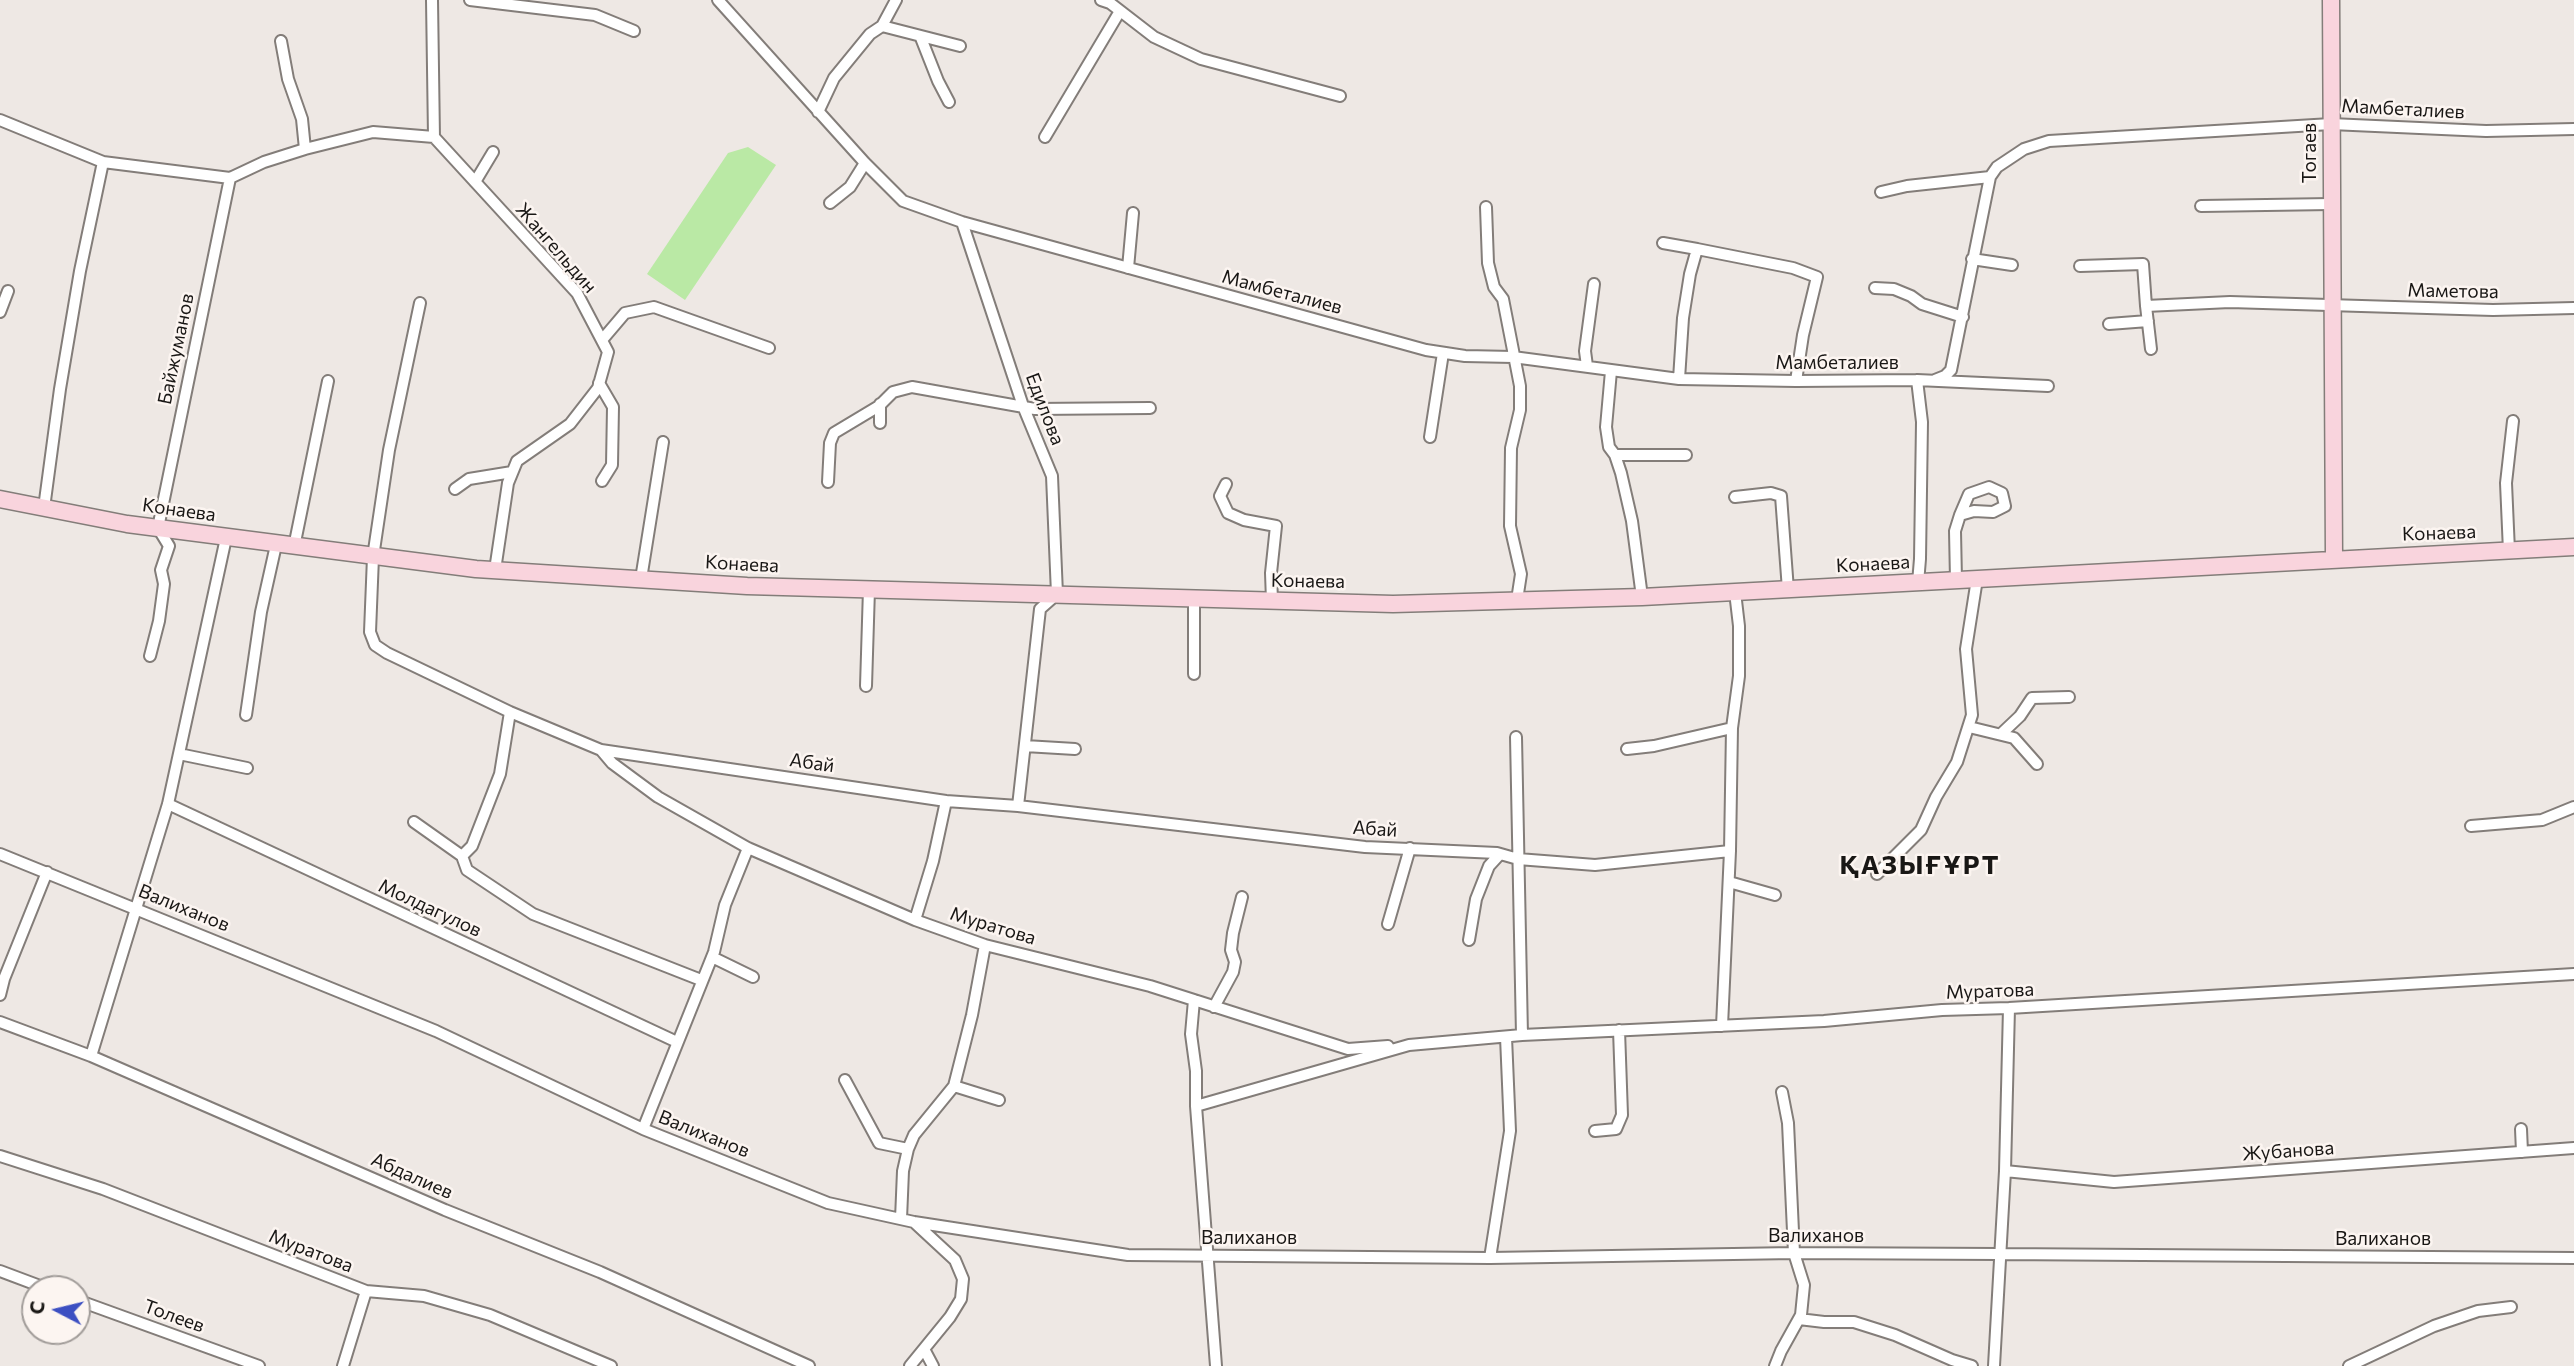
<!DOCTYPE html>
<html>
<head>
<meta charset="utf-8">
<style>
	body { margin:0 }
	#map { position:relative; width:2574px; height:1366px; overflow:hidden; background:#eee8e4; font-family:Commissioner,sans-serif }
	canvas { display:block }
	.north { position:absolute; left:21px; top:1275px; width:70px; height:70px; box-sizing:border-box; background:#fcf5f1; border:2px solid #a19c99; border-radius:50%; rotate:277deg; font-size:19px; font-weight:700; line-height:28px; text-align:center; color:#191715 }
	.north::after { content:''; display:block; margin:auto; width:24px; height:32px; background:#3c4fc2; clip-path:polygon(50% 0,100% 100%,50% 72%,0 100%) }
</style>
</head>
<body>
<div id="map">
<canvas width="2574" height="1366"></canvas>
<div class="north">С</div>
</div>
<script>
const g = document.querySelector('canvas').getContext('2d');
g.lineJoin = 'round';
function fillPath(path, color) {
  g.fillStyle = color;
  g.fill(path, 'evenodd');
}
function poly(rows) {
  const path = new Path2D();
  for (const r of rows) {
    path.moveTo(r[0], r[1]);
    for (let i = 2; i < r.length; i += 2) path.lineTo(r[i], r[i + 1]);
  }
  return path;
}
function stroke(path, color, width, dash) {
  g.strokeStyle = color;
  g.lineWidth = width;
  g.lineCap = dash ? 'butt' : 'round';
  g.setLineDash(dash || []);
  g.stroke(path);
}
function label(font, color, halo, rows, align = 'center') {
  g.font = font + ' Commissioner,sans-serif';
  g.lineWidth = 5;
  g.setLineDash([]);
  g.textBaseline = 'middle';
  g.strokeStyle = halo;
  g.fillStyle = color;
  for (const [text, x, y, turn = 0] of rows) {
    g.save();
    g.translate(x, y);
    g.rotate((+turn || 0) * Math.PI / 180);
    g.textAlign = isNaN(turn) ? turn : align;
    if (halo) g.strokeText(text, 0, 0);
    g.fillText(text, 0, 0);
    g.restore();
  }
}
fillPath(poly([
	[748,147,776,165,685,300,647,274,728,153]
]), '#bae9a5');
const street = poly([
	[432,0,434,137,577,293,608,352,598,388,570,424,517,461,508,483,495,570],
	[470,0,595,15,634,31],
	[718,0,865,163,903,201,962,222,1426,350,1465,356,1513,357,1679,379,1796,381,1917,380,2048,386],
	[1101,0,1110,3,1154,37,1201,59,1340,96],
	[882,26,960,46],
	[921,38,938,81,949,102],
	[281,41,288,79,302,119,305,149],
	[818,112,834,78,870,34,882,26,896,0],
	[0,120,103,162,230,178,264,162,305,149,373,132,434,137],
	[1045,137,1120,11],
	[475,182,493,152],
	[1881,192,1907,186,1990,177],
	[830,203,850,187,865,163],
	[2201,206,2331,204],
	[1486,207,1488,263,1494,287,1503,299,1520,386,1520,410,1511,448,1510,526,1521,574,1517,600],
	[962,222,1023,406,1052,476,1057,594,1040,609,1018,806],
	[1663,243,1697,249],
	[1972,259,2012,265],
	[2080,266,2143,264,2146,306,2230,302,2493,310,2574,308],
	[1128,268,1133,213],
	[1875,288,1894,289,1911,296,1922,304,1963,317],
	[420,303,389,450,373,557,370,632,375,645,387,653,510,712,601,750,946,801,1018,806,1365,847,1497,853,1518,859,1595,865,1730,851],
	[2146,306,2151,349],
	[0,312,8,291],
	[2109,324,2148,321],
	[602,340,625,313,654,307,769,348],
	[1587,366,1585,351,1594,284],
	[1611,371,1606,427,1609,447,1615,455,1621,473,1632,521,1642,597],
	[1679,379,1683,318,1690,274,1697,249,1793,268,1817,277,1803,335,1796,381],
	[1917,380,1922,422,1920,559,1918,583],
	[1935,380,1945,376,1951,370,1990,177,1997,167,2024,149,2049,141,2331,124,2486,131,2574,129],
	[599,383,613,407,612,465,602,481],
	[880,423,880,404],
	[1430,437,1443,353],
	[1615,455,1686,455],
	[828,482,830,443,834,433,879,406,893,392,912,387,1035,409,1150,408],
	[1226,484,1220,496,1228,513,1244,520,1276,526,1271,573,1272,601],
	[455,489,469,479,512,472],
	[1735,497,1771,493,1781,496,1788,590],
	[44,508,60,389,80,271,103,162],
	[294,547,328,381],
	[2509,551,2506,483,2513,421],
	[641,579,663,442],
	[1956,580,1955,531,1960,515,1969,494,1989,487,2002,493,2005,506,1993,512,1974,511,1960,515],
	[1194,599,1194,674],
	[150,656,159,621,164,584,161,570,169,546,158,528,230,178],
	[866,686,869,589],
	[510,712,500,774,472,846,462,856,467,870,533,914,701,980],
	[246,715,261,612,276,545],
	[1969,727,2014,738,2037,764],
	[2001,734,2020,716,2032,698,2069,697],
	[1516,737,1522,1035],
	[1025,746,1075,749],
	[1627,749,1654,746,1732,728],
	[601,750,612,763,658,797,748,848,915,920,985,945,1150,986,1348,1049,1388,1046],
	[179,754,247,768],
	[168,804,677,1042],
	[414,822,462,856],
	[2471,826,2542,820,2574,807],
	[0,854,436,1031,643,1129,828,1203,914,1222,1128,1255,1490,1258,1794,1253,1999,1254,2574,1258],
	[1877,874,1921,830,1936,797,1957,762,1972,715,1966,649,1977,579],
	[1729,882,1775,895],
	[915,920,933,861,946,801],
	[1388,924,1410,848],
	[1469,940,1476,899,1489,866,1500,854],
	[712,957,753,977],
	[0,995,4,979,47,872],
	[1194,1000,1191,1034,1196,1071,1196,1106,1216,1366],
	[1214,1007,1233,972,1235,962,1231,950,1233,933,1242,897],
	[0,1022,91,1056,445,1210,600,1272,809,1366],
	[1722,1026,1730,851,1732,728,1739,676,1739,626,1735,592],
	[91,1056,168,804,226,538],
	[845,1080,879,1143,908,1149],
	[954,1086,999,1100],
	[1196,1106,1409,1045,1522,1035,1824,1021,1942,1010,2009,1008,2574,974],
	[643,1129,714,952,725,905,748,848],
	[2521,1129,2522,1152],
	[1595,1131,1616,1129,1622,1115,1619,1030],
	[0,1156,103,1189,366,1291,424,1296,490,1315,611,1366],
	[2005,1171,2114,1182,2574,1148],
	[901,1219,903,1171,908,1149,914,1135,954,1086,972,1015,985,945],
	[1490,1258,1510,1131,1506,1037],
	[0,1271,48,1289],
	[77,1300,259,1366],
	[1799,1319,1824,1322,1854,1322,1895,1335,1952,1360,1972,1366],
	[924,1349,933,1366],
	[343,1366,366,1291],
	[910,1366,950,1317,961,1299,963,1279,955,1260,914,1222],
	[1775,1366,1781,1351,1801,1315,1804,1285,1794,1253,1788,1123,1782,1092],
	[1994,1366,2005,1171,2009,1008],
	[2349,1366,2434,1326,2478,1311,2511,1307]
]);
const secondary = poly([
	[2331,0,2334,558],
	[0,499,127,524,476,569,747,586,1393,604,1642,597,2574,547]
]);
stroke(street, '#837d79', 14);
stroke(secondary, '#837d79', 19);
stroke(street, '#fff', 10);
stroke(secondary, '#f9d4dd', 16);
label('19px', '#191715', '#fcf5f1', [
	["Мамбеталиев",2403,109,3],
	["Тогаев",2310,153,-90],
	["Жангельдин",556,248,49],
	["Маметова",2453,291,1],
	["Мамбеталиев",1282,292,15],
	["Байжуманов",176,349,-78],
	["Мамбеталиев",1837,363],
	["Едилова",1045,409,69],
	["Конаева",179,510,8],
	["Конаева",2439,533,-2],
	["Конаева",742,564,3],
	["Конаева",1873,564,-3],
	["Конаева",1308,581,1],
	["Абай",812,763,8],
	["Абай",1375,829,4],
	["Валиханов",184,908,22],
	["Молдагулов",430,908,25],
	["Муратова",993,926,17],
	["Муратова",1990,991,-2],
	["Валиханов",704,1134,22],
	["Жубанова",2288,1151,-4],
	["Абдалиев",412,1176,24],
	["Валиханов",1816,1236],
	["Валиханов",1249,1238],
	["Валиханов",2383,1239],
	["Муратова",311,1251,21],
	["Толеев",174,1316,20]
]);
g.letterSpacing = '2px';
label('bold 26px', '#191715', '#fcf5f1', [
	["ҚАЗЫҒҰРТ",1920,865]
]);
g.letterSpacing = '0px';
</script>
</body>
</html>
